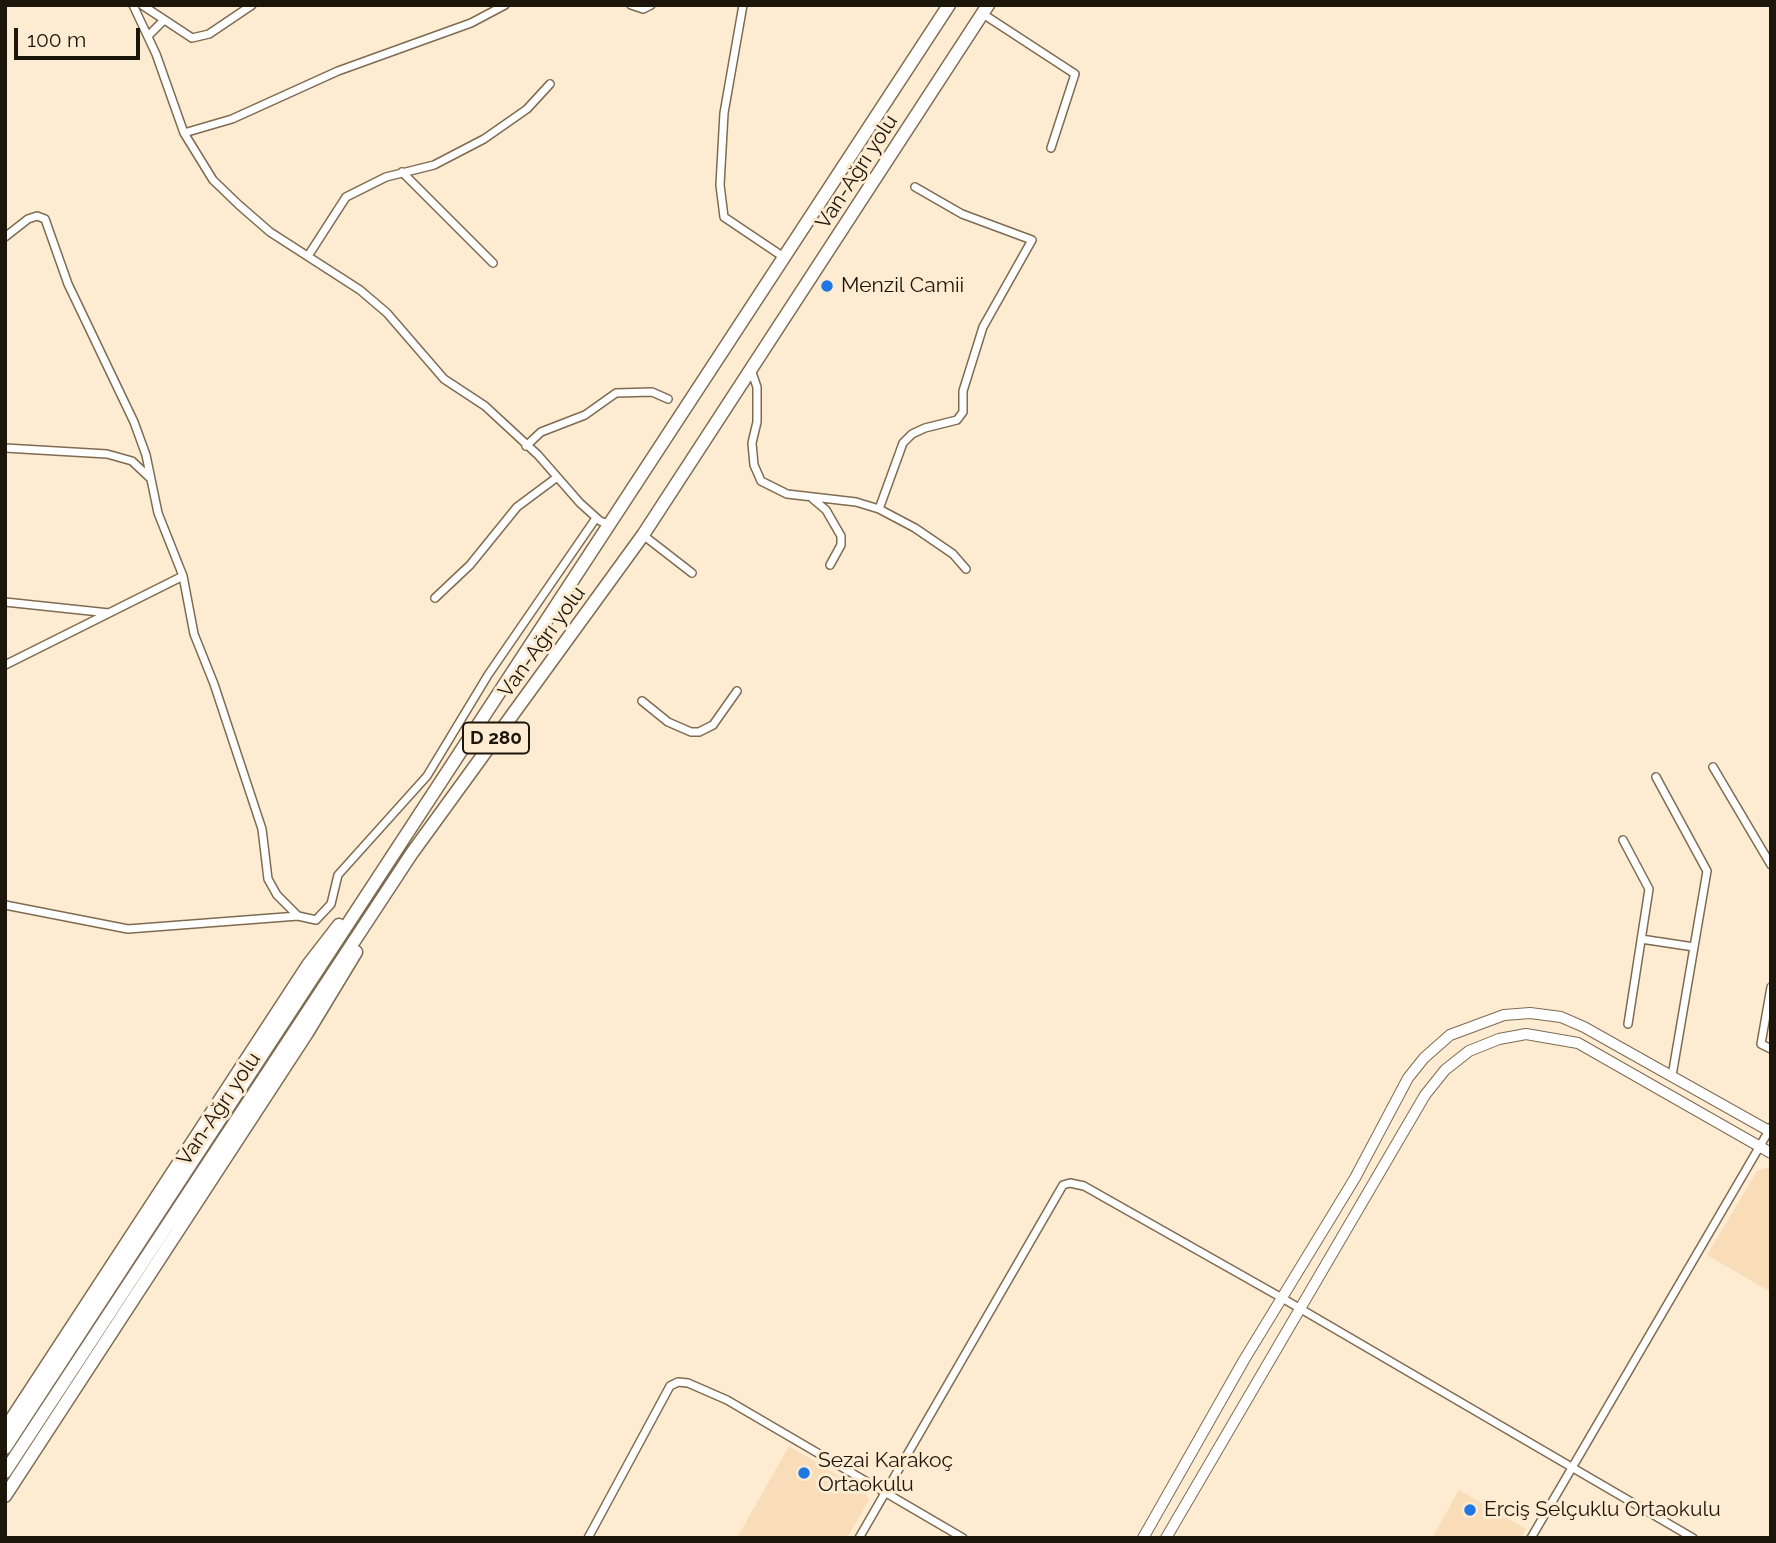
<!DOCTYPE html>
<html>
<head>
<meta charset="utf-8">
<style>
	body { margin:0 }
	#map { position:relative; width:1776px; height:1543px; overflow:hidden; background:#fdebd2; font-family:Raleway,sans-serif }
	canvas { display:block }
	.frame { position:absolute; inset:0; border:7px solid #1c150a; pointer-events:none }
	.scale { position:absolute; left:14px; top:28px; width:126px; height:32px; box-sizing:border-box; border:4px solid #1c150a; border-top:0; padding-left:9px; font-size:21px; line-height:24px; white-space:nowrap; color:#1c150a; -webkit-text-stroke:5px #fdebd2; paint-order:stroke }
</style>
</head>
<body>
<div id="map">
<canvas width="1776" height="1543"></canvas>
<div class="frame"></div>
<div class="scale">100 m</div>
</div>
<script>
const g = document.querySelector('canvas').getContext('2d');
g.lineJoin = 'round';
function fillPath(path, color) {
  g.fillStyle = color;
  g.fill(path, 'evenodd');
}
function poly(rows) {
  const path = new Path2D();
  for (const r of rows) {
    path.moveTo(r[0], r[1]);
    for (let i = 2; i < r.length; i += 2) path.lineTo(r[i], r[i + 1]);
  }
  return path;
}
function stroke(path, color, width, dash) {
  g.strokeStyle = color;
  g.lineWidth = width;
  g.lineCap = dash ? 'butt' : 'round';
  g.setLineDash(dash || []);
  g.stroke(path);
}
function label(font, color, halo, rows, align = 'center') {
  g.font = font + ' Raleway,sans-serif';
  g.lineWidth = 6;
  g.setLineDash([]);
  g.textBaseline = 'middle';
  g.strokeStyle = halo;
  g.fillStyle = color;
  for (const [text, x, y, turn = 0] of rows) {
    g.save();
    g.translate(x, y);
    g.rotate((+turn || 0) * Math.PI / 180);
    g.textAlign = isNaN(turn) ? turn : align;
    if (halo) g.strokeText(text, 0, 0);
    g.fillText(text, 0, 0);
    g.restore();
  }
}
fillPath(poly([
	[1771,1166,1771,1292,1707,1255,1757,1171],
	[789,1446,865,1492,869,1500,847,1538,737,1538],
	[1459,1490,1526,1529,1521,1538,1432,1538]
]), '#f8ddb8');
const minor = poly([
	[133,5,156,54,184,133],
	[142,5,192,38,209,34,252,5],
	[505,5,471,23,338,71,232,119,184,133,213,180,239,205,270,232,360,290,387,313,444,379,485,406,538,455,580,503,600,521,608,524],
	[631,5,643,9,651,5],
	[743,5,724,113,720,185,724,217,782,256],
	[983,14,1075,74,1051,148],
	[148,36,163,21],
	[402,172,493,263],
	[5,237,28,219,37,216,45,219,68,284,134,422,146,455,158,513,183,576,194,634,214,684,262,829,268,879,277,895,298,916,316,920,331,904,338,875,427,776,488,675,596,518],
	[308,256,346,197,386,177,434,165,484,139,527,109,550,84],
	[751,370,757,387,757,422,752,443,754,465,761,481,787,494,856,502,879,509,915,528,953,554,966,569],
	[526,446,541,432,585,415,616,393,652,392,668,399],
	[5,448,107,454,132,461,150,478],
	[813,499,826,510,841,536,841,545,830,565],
	[879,509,903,443,912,434,925,428,957,420,963,412,963,391,983,327,1032,240,962,214,915,187],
	[643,535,692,573],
	[435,598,470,565,517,507,556,478],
	[5,602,109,613],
	[5,665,183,576],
	[642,701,668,722,691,732,699,732,713,725,737,691],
	[1713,767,1771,865],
	[1656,777,1707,871,1672,1076],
	[1623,840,1649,889,1628,1024],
	[5,905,128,929,298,916],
	[1641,939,1694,947],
	[1771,987,1761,1044,1771,1049],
	[588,1538,670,1386,678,1382,688,1383,727,1400,963,1538],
	[859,1538,1063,1185,1070,1183,1084,1186,1282,1298,1693,1538],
	[1531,1538,1771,1127]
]);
const tertiary = poly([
	[1143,1538,1244,1360,1355,1178,1408,1078,1424,1058,1450,1035,1504,1015,1530,1013,1561,1017,1584,1027,1771,1132],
	[1166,1538,1425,1095,1445,1070,1469,1051,1499,1039,1526,1034,1578,1043,1771,1153]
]);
const trunk = poly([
	[5,1429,308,965,339,925],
	[5,1448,949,5],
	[5,1472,412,853,643,535,988,5],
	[5,1496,307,1033,356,952]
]);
stroke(minor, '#7f6b50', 10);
stroke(tertiary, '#7f6b50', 12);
stroke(trunk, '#7f6b50', 15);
stroke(minor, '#fff', 7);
stroke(tertiary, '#fff', 10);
stroke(trunk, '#fff', 12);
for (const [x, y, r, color] of [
	[827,286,7,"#1f77e1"],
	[804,1473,7,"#1f77e1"],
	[1470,1510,7,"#1f77e1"]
]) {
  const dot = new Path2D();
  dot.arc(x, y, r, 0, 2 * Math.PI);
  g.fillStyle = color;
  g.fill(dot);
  stroke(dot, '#fdebd2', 2.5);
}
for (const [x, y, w] of [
	[496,738,66]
]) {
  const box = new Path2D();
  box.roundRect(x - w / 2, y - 15.5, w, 31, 5);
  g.fillStyle = '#fdebd2';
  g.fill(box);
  stroke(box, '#1c150a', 2);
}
label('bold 19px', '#1c150a', null, [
	["D 280",496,738]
]);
label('21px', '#1c150a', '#fdebd2', [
	["Van-Ağrı yolu",857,172,-57],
	["Van-Ağrı yolu",542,642,-54],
	["Van-Ağrı yolu",219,1109,-56]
]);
label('21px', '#1c150a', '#fdebd2', [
	["Menzil Camii",841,286],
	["Sezai Karakoç",818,1461],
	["Ortaokulu",818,1485],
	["Erciş Selçuklu Ortaokulu",1484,1510]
], 'left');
</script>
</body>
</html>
